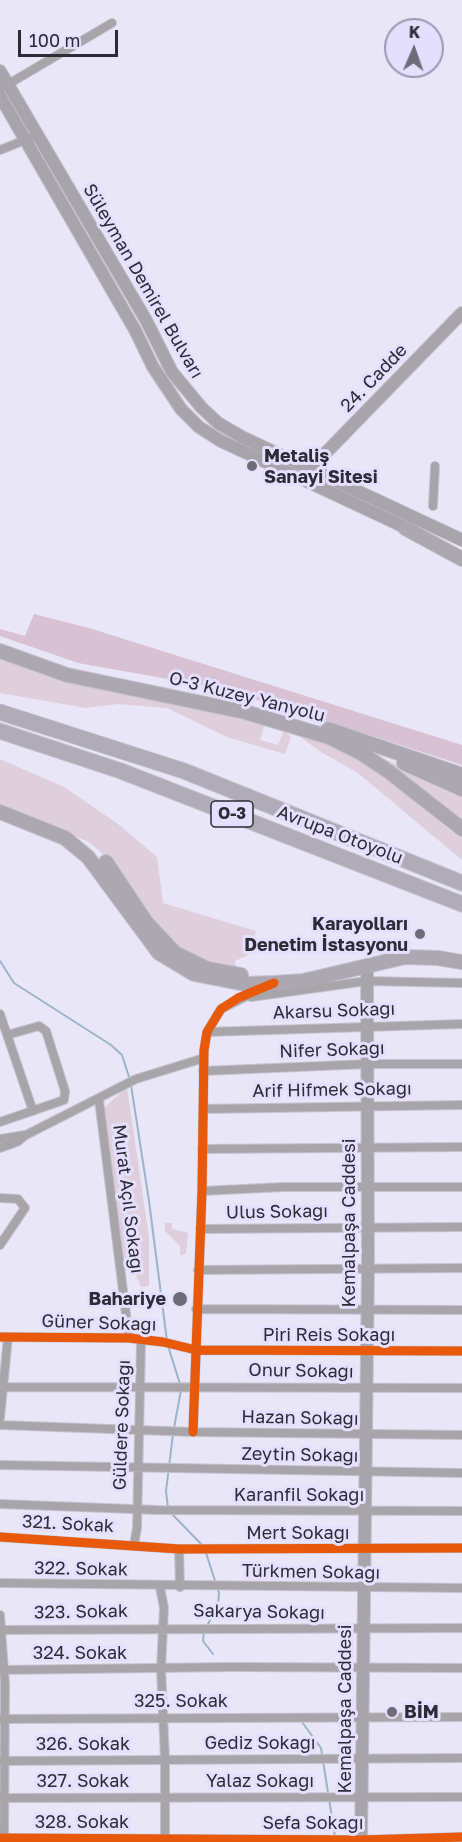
<!DOCTYPE html>
<html>
<head>
<meta charset="utf-8">
<style>
	body { margin:0 }
	#map { position:relative; width:462px; height:1842px; overflow:hidden; background:#e9e6f7; font-family:"Golos Text",sans-serif }
	canvas { display:block }
	.north { position:absolute; left:384px; top:18px; width:60px; height:60px; box-sizing:border-box; background:#e5dffe; border:2px solid #9b97ae; border-radius:50%; rotate:2deg; font-size:16px; font-weight:700; line-height:24px; text-align:center; color:#2d2b36 }
	.north::after { content:''; display:block; margin:auto; width:21px; height:27px; background:#6f6c7a; clip-path:polygon(50% 0,100% 100%,50% 72%,0 100%) }
	.scale { position:absolute; left:18px; top:30px; width:100px; height:27px; box-sizing:border-box; border:3px solid #2d2b36; border-top:0; padding-left:8px; font-size:18px; line-height:21px; white-space:nowrap; color:#2d2b36; -webkit-text-stroke:4px #e5dffe; paint-order:stroke }
</style>
</head>
<body>
<div id="map">
<canvas width="462" height="1842"></canvas>
<div class="north">K</div>
<div class="scale">100 m</div>
</div>
<script>
const g = document.querySelector('canvas').getContext('2d');
g.lineJoin = 'round';
function fillPath(path, color) {
  g.fillStyle = color;
  g.fill(path, 'evenodd');
}
function poly(rows) {
  const path = new Path2D();
  for (const r of rows) {
    path.moveTo(r[0], r[1]);
    for (let i = 2; i < r.length; i += 2) path.lineTo(r[i], r[i + 1]);
  }
  return path;
}
function stroke(path, color, width, dash) {
  g.strokeStyle = color;
  g.lineWidth = width;
  g.lineCap = dash ? 'butt' : 'round';
  g.setLineDash(dash || []);
  g.stroke(path);
}
function label(font, color, halo, rows, align = 'center') {
  g.font = font + ' "Golos Text",sans-serif';
  g.lineWidth = 6;
  g.setLineDash([]);
  g.textBaseline = 'middle';
  g.strokeStyle = halo;
  g.fillStyle = color;
  for (const [text, x, y, turn = 0] of rows) {
    g.save();
    g.translate(x, y);
    g.rotate((+turn || 0) * Math.PI / 180);
    g.textAlign = isNaN(turn) ? turn : align;
    if (halo) g.strokeText(text, 0, 0);
    g.fillText(text, 0, 0);
    g.restore();
  }
}
fillPath(poly([
	[0,655,266,720,260,740,278,745,284,731,291,737,285,754,227,737,167,708,118,704,86,708,0,693],
	[293,732,318,739,367,762,452,832,462,837,462,860,358,773,321,752],
	[383,758,462,796,462,823,381,759],
	[0,759,64,787,118,824,157,857,163,903,256,931,248,955,235,961,237,975,164,953,116,866,89,842,0,804],
	[127,1087,149,1238,149,1286,141,1287,129,1259,122,1257,103,1109],
	[165,1223,172,1223,172,1229,188,1233,186,1254,180,1255,180,1246,165,1231]
]), '#dfcedc');
fillPath(poly([
	[34,614,89,628,462,745,462,765,290,709,207,686,78,663,0,636,0,629,25,636]
]), '#d8c1d3');
stroke(poly([
	[0,961,14,983,111,1045,122,1055,130,1080],
	[131,1085,149,1201,167,1341],
	[168,1346,180,1384],
	[174,1428,181,1390],
	[168,1508,166,1491,173,1434],
	[171,1513,204,1547],
	[206,1553,219,1593,218,1605,207,1626],
	[204,1631,203,1641,213,1654],
	[302,1722,321,1748,335,1837]
]), '#9cb4cb', 2);
const street = poly([
	[0,89,112,23],
	[0,150,30,138],
	[433,506,435,466],
	[251,997,367,981,462,983],
	[0,1014,33,1111],
	[207,1032,462,1024],
	[203,1071,368,1064,462,1064],
	[99,1100,129,1338],
	[203,1109,462,1105],
	[0,1122,64,1100,65,1091,46,1031,39,1026,7,1035],
	[0,1139,25,1135],
	[0,1148,17,1142,26,1135,136,1079,204,1058],
	[202,1149,462,1147],
	[202,1191,284,1187,462,1187],
	[0,1198,18,1199,25,1208,0,1245],
	[200,1229,462,1227],
	[198,1270,462,1268],
	[196,1309,462,1310],
	[0,1337,129,1338,163,1342,196,1350,462,1351],
	[0,1387,462,1388],
	[0,1418,8,1337],
	[0,1425,193,1432,462,1435],
	[193,1432,202,1191,204,1050,207,1032,221,1009,265,987],
	[0,1465,462,1473],
	[0,1504,158,1510,462,1511],
	[0,1537,179,1549,462,1548],
	[134,1545,137,1528,141,1341],
	[179,1549,180,1587],
	[0,1583,462,1588],
	[160,1587,164,1608,161,1669,165,1759,165,1842],
	[0,1615,5,1684,4,1842],
	[0,1630,462,1628],
	[0,1670,230,1667,462,1668],
	[0,1719,462,1717],
	[0,1761,462,1758],
	[0,1798,462,1797],
	[0,1838,361,1840,462,1837]
]);
const secondary = poly([
	[0,71,146,320,172,372,201,407,218,423,242,437,462,540],
	[0,96,135,330,153,367,181,409,199,427,221,441,413,531],
	[311,468,462,313],
	[361,1842,368,1268,367,965]
]);
const primary = poly([
	[405,528,462,559],
	[0,651,67,675,245,712,329,737,361,753,388,771,462,829],
	[328,729,462,775],
	[404,763,462,789],
	[0,812,65,838,88,857,159,953,194,974,245,984,274,983,303,981,405,957,438,958,462,962],
	[106,862,146,922,175,953,208,969,241,975]
]);
const highway = poly([
	[0,712,184,771,462,883],
	[0,731,121,771,462,904]
]);
stroke(street, '#c4c2cf', 10);
stroke(secondary, '#c4c2cf', 14);
stroke(primary, '#c4c2cf', 16);
stroke(highway, '#c4c2cf', 17);
stroke(street, '#a8a5aa', 8);
stroke(secondary, '#a8a4ac', 12);
stroke(primary, '#aca7b1', 14);
stroke(highway, '#b0abb7', 15);
stroke(poly([
	[0,1337,129,1338,163,1342,196,1350,462,1351],
	[193,1432,202,1191,204,1050,207,1032,221,1009,238,998,274,983],
	[0,1537,179,1549,462,1548],
	[0,1838,361,1840,462,1837]
]), '#e8590c', 9);
for (const [x, y, r, color] of [
	[252,466,6,"#6f6c7a"],
	[420,934,6,"#6f6c7a"],
	[180,1299,8,"#6f6c7a"],
	[392,1712,6,"#6f6c7a"]
]) {
  const dot = new Path2D();
  dot.arc(x, y, r, 0, 2 * Math.PI);
  g.fillStyle = color;
  g.fill(dot);
  stroke(dot, '#e5dffe', 2);
}
for (const [x, y, w] of [
	[232,814,42]
]) {
  const box = new Path2D();
  box.roundRect(x - w / 2, y - 13, w, 26, 4.5);
  g.fillStyle = '#e5dffe';
  g.fill(box);
  stroke(box, '#2d2b36', 1.5);
}
label('bold 16px', '#2d2b36', null, [
	["O-3",232,814]
]);
label('18px', '#2d2b36', '#e5dffe', [
	["Süleyman Demirel Bulvarı",143,281,60],
	["24. Cadde",374,378,-46],
	["O-3 Kuzey Yanyolu",247,697,14],
	["Avrupa Otoyolu",340,835,21],
	["Akarsu Sokağı",334,1011,-2],
	["Nifer Sokağı",332,1050,-2],
	["Arif Hifmek Sokağı",332,1090,-1],
	["Murat Açıl Sokağı",128,1199,83],
	["Ulus Sokağı",277,1212,-1],
	["Kemalpaşa Caddesi",349,1223,-90],
	["Güner Sokağı",99,1323,2],
	["Piri Reis Sokağı",329,1335],
	["Onur Sokağı",301,1371,1],
	["Hazan Sokağı",300,1418,1],
	["Güldere Sokağı",122,1425,-88],
	["Zeytin Sokağı",300,1455,1],
	["Karanfil Sokağı",299,1495],
	["321. Sokak",68,1524,3],
	["Mert Sokağı",298,1533],
	["322. Sokak",81,1569,1],
	["Türkmen Sokağı",311,1572,1],
	["323. Sokak",81,1612,-1],
	["Sakarya Sokağı",259,1612,1],
	["324. Sokak",80,1653],
	["325. Sokak",181,1701],
	["Kemalpaşa Caddesi",345,1709,-90],
	["Gediz Sokağı",260,1743],
	["326. Sokak",83,1744],
	["327. Sokak",83,1781],
	["Yalaz Sokağı",260,1781],
	["328. Sokak",82,1822],
	["Sefa Sokağı",313,1823]
]);
label('bold 18px', '#2d2b36', '#e5dffe', [
	["Metaliş",264,456],
	["Sanayi Sitesi",264,477],
	["Karayolları",408,924,"right"],
	["Denetim İstasyonu",408,945,"right"],
	["Bahariye",166,1299,"right"],
	["BİM",404,1712]
], 'left');
</script>
</body>
</html>
